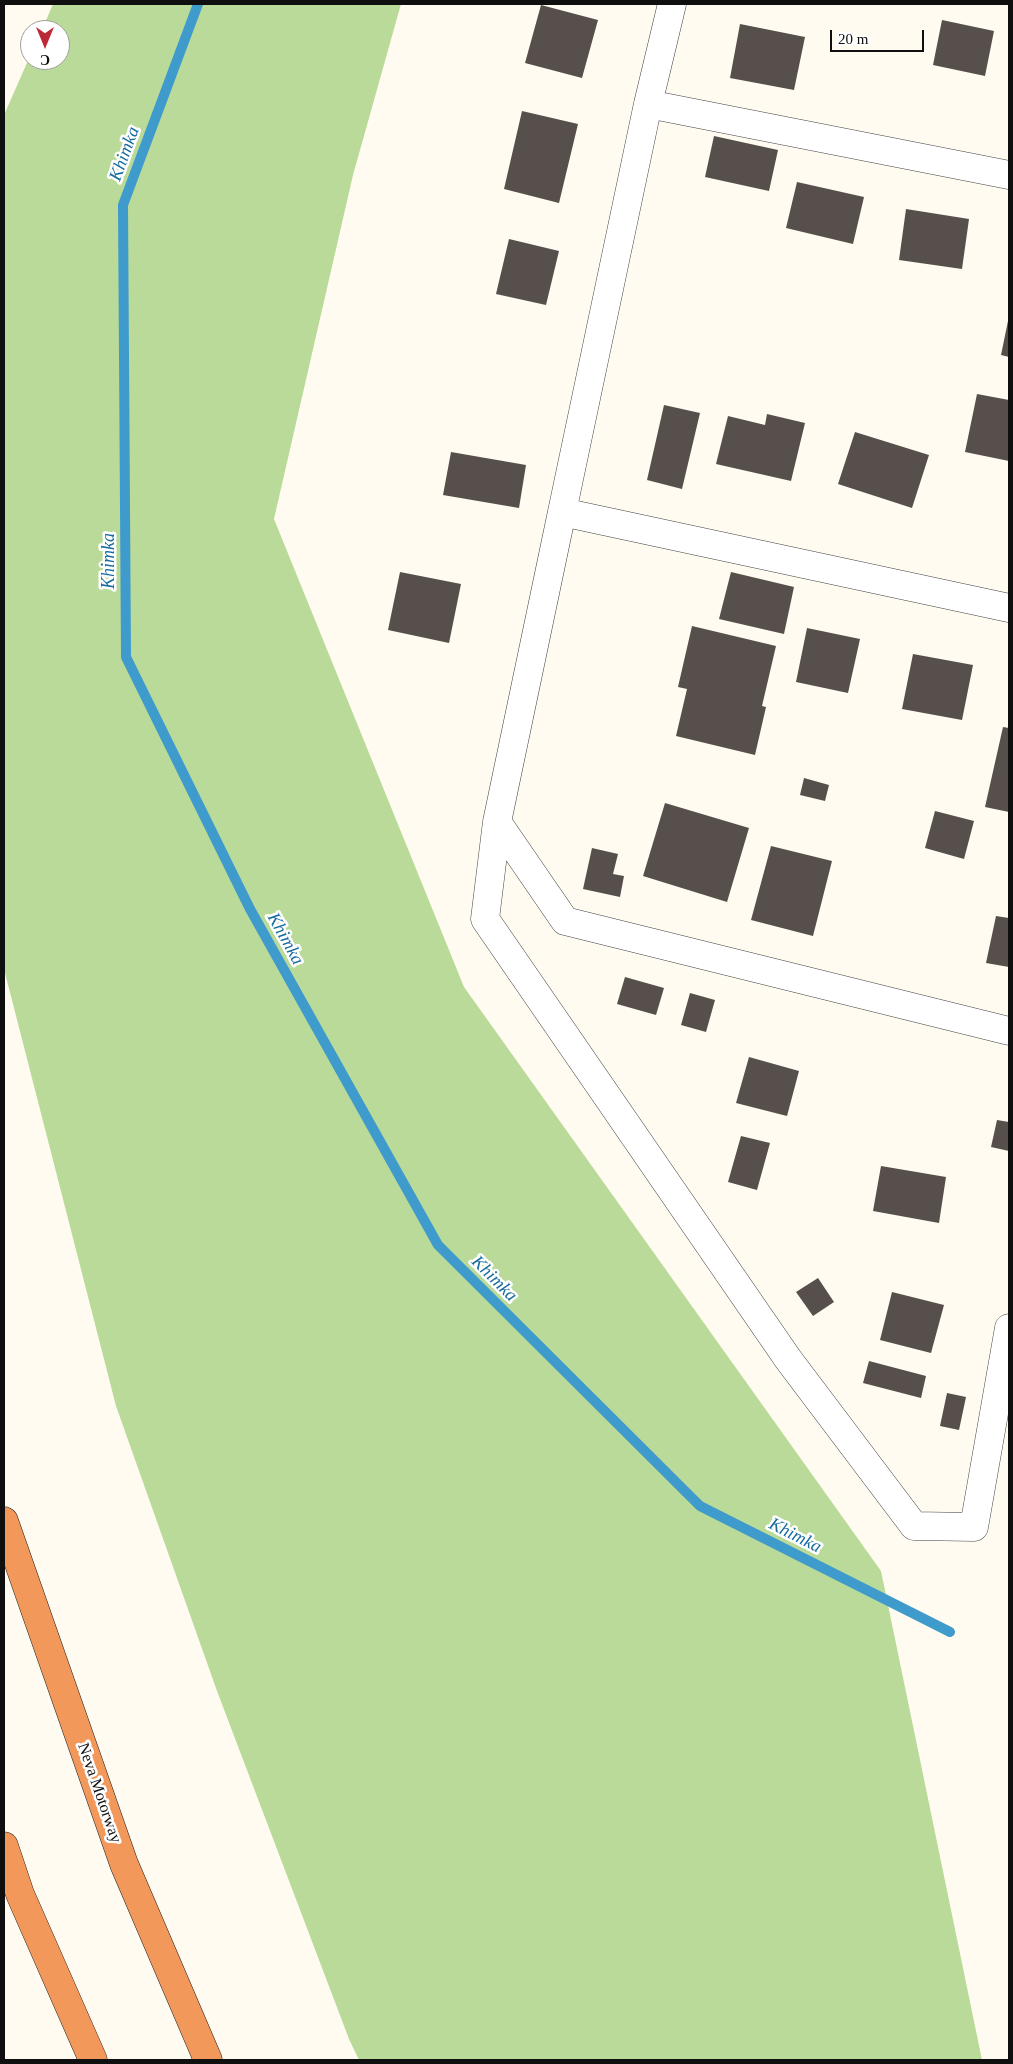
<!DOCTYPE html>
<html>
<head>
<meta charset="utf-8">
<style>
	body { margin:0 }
	#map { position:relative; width:1013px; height:2064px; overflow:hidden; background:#fffbf0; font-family:"Times New Roman",serif }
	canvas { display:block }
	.frame { position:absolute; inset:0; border:5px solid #0f0f0f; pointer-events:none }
	.north { position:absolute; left:20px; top:20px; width:50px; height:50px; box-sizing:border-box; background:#fff; border:1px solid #9f9f9f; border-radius:50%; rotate:180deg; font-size:14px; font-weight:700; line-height:20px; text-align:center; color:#0f0f0f }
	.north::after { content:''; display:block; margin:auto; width:18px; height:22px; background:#bd2837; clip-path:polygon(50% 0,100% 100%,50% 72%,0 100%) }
	.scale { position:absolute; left:830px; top:30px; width:94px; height:22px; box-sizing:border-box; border:2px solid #0f0f0f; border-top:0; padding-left:6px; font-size:15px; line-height:18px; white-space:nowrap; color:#0f0f0f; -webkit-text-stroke:4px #fff; paint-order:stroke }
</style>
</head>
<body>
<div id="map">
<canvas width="1013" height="2064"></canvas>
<div class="frame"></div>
<div class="north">С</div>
<div class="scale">20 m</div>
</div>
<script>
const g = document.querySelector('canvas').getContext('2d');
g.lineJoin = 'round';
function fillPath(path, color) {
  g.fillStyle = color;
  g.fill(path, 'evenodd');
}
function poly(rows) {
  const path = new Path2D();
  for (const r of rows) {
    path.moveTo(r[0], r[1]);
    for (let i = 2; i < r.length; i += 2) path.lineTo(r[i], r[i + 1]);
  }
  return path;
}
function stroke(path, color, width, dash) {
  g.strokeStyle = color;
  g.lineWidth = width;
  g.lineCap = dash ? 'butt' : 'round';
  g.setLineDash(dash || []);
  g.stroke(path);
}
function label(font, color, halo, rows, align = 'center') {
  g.font = font + ' "Times New Roman",serif';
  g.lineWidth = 5;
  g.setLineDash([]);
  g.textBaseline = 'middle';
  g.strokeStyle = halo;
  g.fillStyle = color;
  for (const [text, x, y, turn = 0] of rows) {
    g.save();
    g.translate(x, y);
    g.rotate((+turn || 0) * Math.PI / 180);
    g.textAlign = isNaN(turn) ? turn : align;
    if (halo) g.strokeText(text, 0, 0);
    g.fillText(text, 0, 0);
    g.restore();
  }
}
fillPath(poly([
	[53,4,401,4,353,175,274,519,464,987,881,1571,982,2060,359,2060,349,2039,217,1691,116,1406,4,969,4,115,30,56,30,60,60,60,60,30,42,30]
]), '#bada99');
stroke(poly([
	[198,4,123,205,126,657,250,909,438,1245,700,1506,950,1632]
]), '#3e9bcb', 10);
fillPath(poly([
	[541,5,598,20,582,78,525,63],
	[942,20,994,31,985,76,933,65],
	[740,24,805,37,794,90,730,78],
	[522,111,578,124,559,203,504,189],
	[714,136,778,150,769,191,705,177],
	[797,182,864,197,853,244,786,228],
	[906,209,969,219,962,269,899,260],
	[509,239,559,251,546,305,496,294],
	[1008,321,1009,321,1009,357,1001,355],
	[977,394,1009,400,1009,461,965,452],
	[664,405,700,413,682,489,647,480],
	[767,414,805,423,791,481,716,464,728,416,765,425],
	[855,432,929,455,912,508,838,484],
	[451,452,526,465,519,508,443,495],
	[400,572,461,584,449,643,388,630],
	[731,572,794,587,784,634,719,619],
	[692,626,776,646,762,706,766,707,755,755,676,736,687,689,678,687],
	[807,628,860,639,848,693,796,682],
	[913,654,973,665,962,720,902,709],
	[1003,727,1009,728,1009,812,985,807],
	[804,778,829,785,825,801,800,795],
	[665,803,749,828,727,902,643,876],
	[935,811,974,821,964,859,925,848],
	[771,846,832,861,813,936,751,920],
	[592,848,618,854,613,874,624,876,620,897,583,889],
	[996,916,1009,918,1009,967,986,963],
	[625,977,664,988,656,1015,617,1004],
	[690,993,715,1000,706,1032,681,1025],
	[749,1057,799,1071,787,1116,736,1103],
	[997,1120,1009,1122,1009,1151,991,1147],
	[741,1136,770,1143,757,1190,728,1182],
	[881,1166,946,1177,939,1223,873,1211],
	[818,1278,834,1302,813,1316,796,1292],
	[892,1292,944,1305,931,1353,880,1340],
	[869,1361,926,1376,921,1398,863,1383],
	[947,1393,966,1397,959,1430,940,1426]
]), '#574f4b');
const minor = poly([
	[672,4,648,104,562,512,1009,608],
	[648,104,1009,175],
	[562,512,497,822,565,921,1009,1031],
	[497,822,485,919,788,1359,914,1526,974,1527,1009,1328]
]);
const highway = poly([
	[4,1521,124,1864,208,2060],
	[4,1846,20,1894,93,2060]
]);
stroke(minor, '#424242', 29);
stroke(highway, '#202020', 29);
stroke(minor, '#fff', 28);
stroke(highway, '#f2985b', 28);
label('16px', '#0f0f0f', '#fff', [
	["Neva Motorway",99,1793,71]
]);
label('italic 18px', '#196c9f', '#fff', [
	["Khimka",125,154,-70],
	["Khimka",109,561,-90],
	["Khimka",285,939,61],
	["Khimka",494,1279,45],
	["Khimka",795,1536,27]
]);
</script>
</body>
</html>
